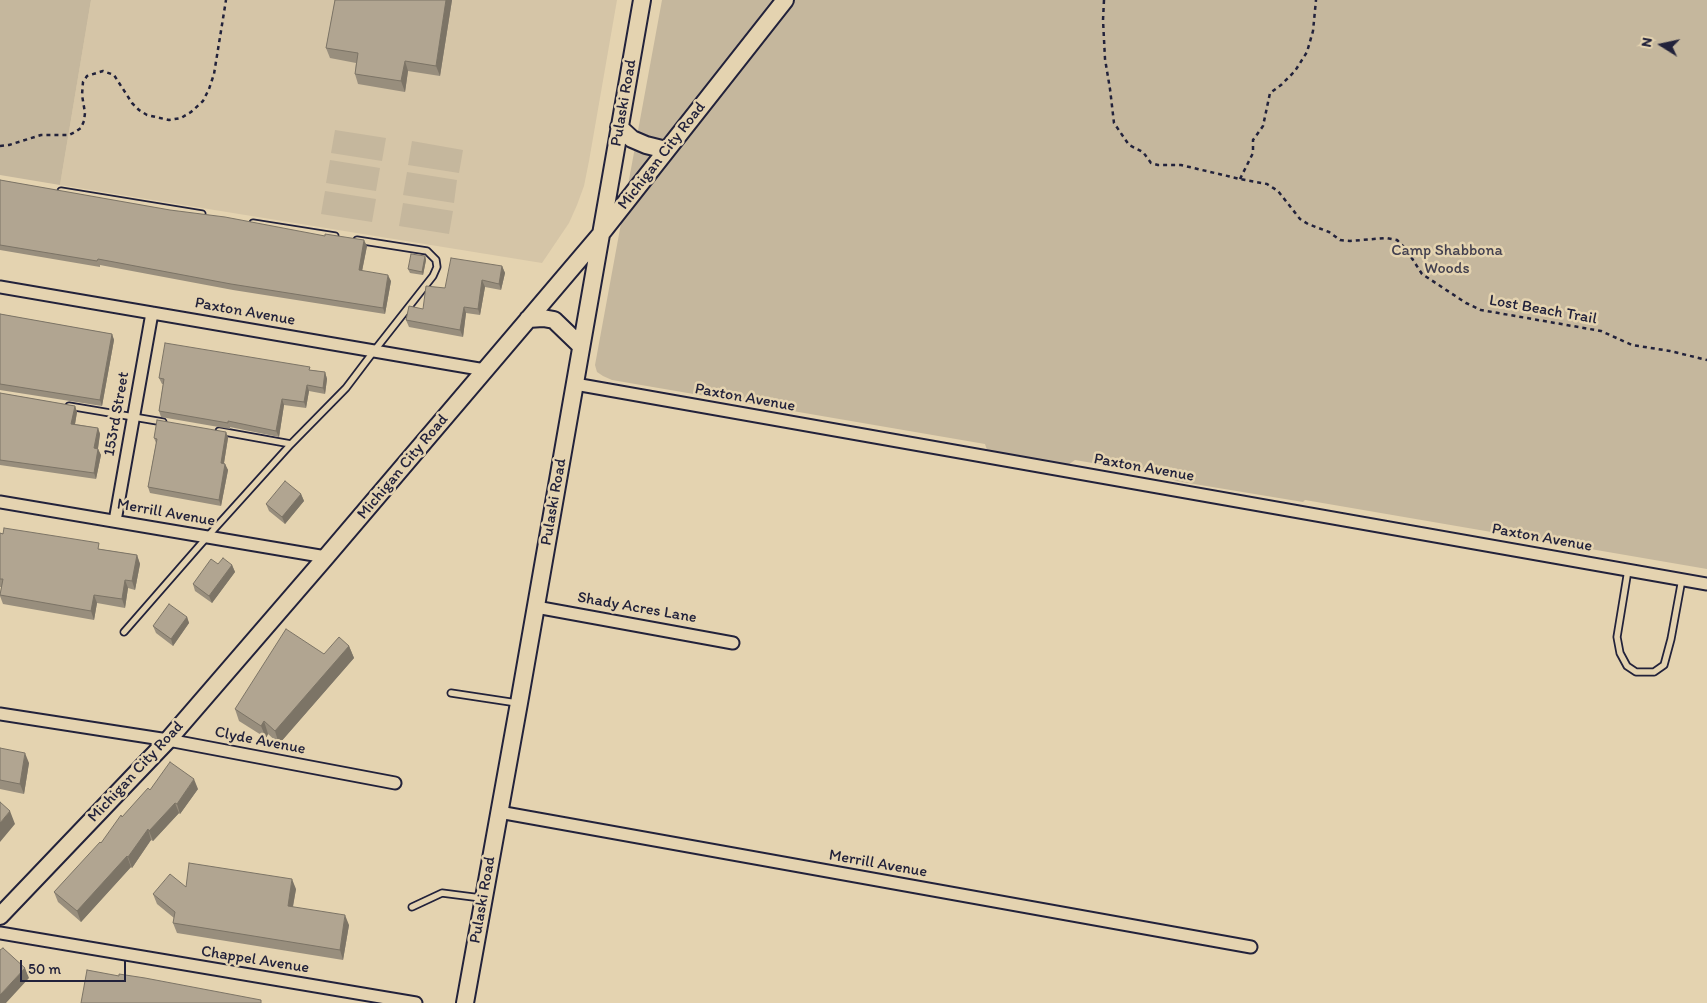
<!DOCTYPE html>
<html>
<head>
<meta charset="utf-8">
<style>
	body { margin:0 }
	#map { position:relative; width:1707px; height:1003px; overflow:hidden; background:#e4d3b0; font-family:Itim,sans-serif }
	canvas { display:block }
	.north { position:absolute; left:1637px; top:20px; width:50px; height:50px; -webkit-text-stroke:4px #e4d3b0; paint-order:stroke; rotate:280deg; font-size:14px; font-weight:700; line-height:20px; text-align:center; color:#22223b }
	.north::after { content:''; display:block; margin:auto; width:18px; height:22px; background:#22223b; clip-path:polygon(50% 0,100% 100%,50% 72%,0 100%) }
	.scale { position:absolute; left:20px; top:960px; width:106px; height:22px; box-sizing:border-box; border:2px solid #22223b; border-top:0; padding-left:6px; font-size:15px; line-height:18px; white-space:nowrap; color:#22223b; -webkit-text-stroke:4px #e4d3b0; paint-order:stroke }
</style>
</head>
<body>
<div id="map">
<canvas width="1707" height="1003"></canvas>
<div class="north">N</div>
<div class="scale">50 m</div>
</div>
<script>
const g = document.querySelector('canvas').getContext('2d');
g.lineJoin = 'round';
function fillPath(path, color) {
  g.fillStyle = color;
  g.fill(path, 'evenodd');
}
function poly(rows) {
  const path = new Path2D();
  for (const r of rows) {
    path.moveTo(r[0], r[1]);
    for (let i = 2; i < r.length; i += 2) path.lineTo(r[i], r[i + 1]);
  }
  return path;
}
function stroke(path, color, width, dash) {
  g.strokeStyle = color;
  g.lineWidth = width;
  g.lineCap = dash ? 'butt' : 'round';
  g.setLineDash(dash || []);
  g.stroke(path);
}
function label(font, color, halo, rows, align = 'center') {
  g.font = font + ' Itim,sans-serif';
  g.lineWidth = 5;
  g.setLineDash([]);
  g.textBaseline = 'middle';
  g.strokeStyle = halo;
  g.fillStyle = color;
  for (const [text, x, y, turn = 0] of rows) {
    g.save();
    g.translate(x, y);
    g.rotate((+turn || 0) * Math.PI / 180);
    g.textAlign = isNaN(turn) ? turn : align;
    if (halo) g.strokeText(text, 0, 0);
    g.fillText(text, 0, 0);
    g.restore();
  }
}
fillPath(poly([
	[91,0,617,0,589,161,584,186,577,205,569,223,542,263,60,185]
]), '#d5c5a7');
fillPath(poly([
	[0,0,91,0,60,185,0,175],
	[662,0,1707,0,1707,569,1305,500,1303,502,1176,481,1163,475,1075,460,1068,465,987,450,985,444,612,380,603,376,597,372,595,365],
	[335,130,386,138,382,161,331,153],
	[412,141,463,150,459,173,408,165],
	[330,160,380,168,376,191,326,183],
	[407,172,457,180,454,203,403,195],
	[325,191,376,199,372,222,321,214],
	[403,203,453,211,449,234,399,226]
]), '#c5b79d');
const lane = poly([
	[61,191,202,214],
	[253,223,335,236],
	[69,406,163,422],
	[219,431,291,444],
	[1628,570,1617,637,1620,653,1627,666,1636,672,1654,672,1664,665,1671,639,1682,579],
	[124,632,207,537,291,444,346,388,374,351,433,276,437,267,436,260,427,251,357,240],
	[451,693,517,703],
	[412,907,442,893,481,898]
]);
const street = poly([
	[0,287,485,370],
	[575,384,1707,584],
	[0,502,326,557],
	[115,521,152,313],
	[536,607,733,643],
	[0,714,168,740,395,783],
	[499,812,1251,947],
	[0,933,416,1003]
]);
const secondary = poly([
	[619,127,632,139,646,145,666,150],
	[528,319,543,318,554,320,581,346],
	[0,916,168,740,326,557,600,235,785,0],
	[465,1003,519,703,642,0]
]);
stroke(lane, '#22223b', 9);
stroke(street, '#22223b', 15);
stroke(secondary, '#22223b', 20);
stroke(poly([
	[1104,0,1103,20,1105,59,1110,89,1114,123,1129,145,1143,152,1151,163,1158,165,1181,165,1240,179,1267,184,1278,191,1300,219,1308,224,1329,232,1340,240,1350,241,1386,238,1397,240,1406,249,1422,274,1466,303,1481,310,1601,331,1632,345,1670,351,1707,360],
	[0,146,9,145,41,135,69,135,75,132,81,128,84,121,85,113,82,95,83,82,87,76,103,71,114,75,132,103,139,110,147,115,169,120,181,118,191,112,203,101,209,89,214,74,226,0],
	[1240,179,1253,153,1253,140,1263,126,1270,93,1281,85,1295,71,1307,52,1313,31,1316,0]
]), '#22223b', 2.5, [4, 4]);
stroke(lane, '#e4d3b0', 5.5);
stroke(street, '#e4d3b0', 11);
stroke(secondary, '#e4d3b0', 16);
fillPath(poly([
	[335,0,452,0,440,76,408,71,405,92,358,84,355,74,356,63,330,58,326,48],
	[0,180,367,246,362,271,391,281,385,314,233,290,100,265,100,267,0,250],
	[425,256,426,260,423,275,410,273,408,269],
	[502,266,505,273,501,290,485,287,480,315,466,313,463,337,409,327,406,320,423,309,445,288],
	[0,314,112,334,114,340,102,406,0,390],
	[311,370,325,372,327,379,325,394,309,391,306,408,284,405,279,437,230,427,230,429,161,417,159,411,163,384,162,384,159,378],
	[0,393,75,406,77,412,75,424,98,428,100,434,98,449,101,455,96,479,0,465],
	[226,432,228,438,224,463,225,464,228,470,221,506,150,493,148,487,156,443,154,438],
	[301,494,304,501,285,524,269,511,266,504],
	[0,533,137,555,140,564,135,590,128,588,125,608,97,603,94,620,3,604,0,596,1,587,0,587],
	[218,564,232,565,235,572,212,603,195,591,193,584],
	[187,617,189,623,173,646,156,633,153,626],
	[349,646,354,658,279,744,268,734,266,738,239,721,235,709],
	[0,748,29,763,24,794,0,789],
	[198,789,180,814,179,813,153,841,151,840,132,868,131,867,81,922,58,902,54,892,101,843,122,817,150,790],
	[296,889,293,907,349,925,343,960,177,933,173,923,174,918,157,904,153,894]
]), '#988e7d');
fillPath(poly([
	[446,0,452,0,440,76,436,66],
	[405,61,408,71,405,92,401,81],
	[364,240,367,246,361,276,359,270],
	[425,256,426,260,423,275,422,272],
	[502,266,505,273,501,290,499,284],
	[388,275,391,281,385,314,383,308],
	[482,280,485,287,480,315,478,309],
	[464,307,466,313,463,337,460,330],
	[112,334,114,340,102,406,100,400],
	[325,372,327,379,325,394,323,388],
	[307,385,309,391,306,408,304,402],
	[282,399,284,405,279,437,276,431],
	[75,406,77,412,74,430,71,424],
	[98,428,100,434,97,454,94,448],
	[226,432,228,438,223,469,221,463],
	[98,449,101,455,96,479,94,473],
	[225,464,228,470,221,506,219,500],
	[301,494,304,501,285,524,282,517],
	[137,555,140,564,135,590,132,581],
	[232,565,235,572,212,603,209,596],
	[125,580,128,588,125,608,122,599],
	[94,595,97,603,94,620,91,611],
	[187,617,189,623,173,646,171,639],
	[349,646,354,658,279,744,275,731],
	[264,721,268,734,266,738,261,726],
	[25,753,29,763,24,794,20,784],
	[194,779,198,789,180,814,177,804],
	[175,803,179,813,153,841,149,831],
	[10,811,15,824,0,842,0,823],
	[148,829,151,840,132,868,128,857],
	[127,856,131,867,81,922,77,911],
	[292,879,296,889,291,916,288,906],
	[345,915,349,925,343,960,340,950],
	[25,968,29,978,6,1003,0,1003,0,995]
]), '#7c7466');
const building = poly([
	[335,0,446,0,436,66,405,61,401,81,355,74,358,53,326,48,335,0],
	[0,180,170,210,225,217,325,236,325,234,364,240,359,270,388,275,383,308,231,284,98,259,97,261,0,245,0,180],
	[411,254,425,256,422,272,408,269,411,254],
	[451,258,502,266,499,284,482,280,478,309,464,307,460,330,406,320,409,306,423,309,426,286,445,288,451,258],
	[0,314,112,334,100,400,0,384,0,314],
	[165,343,310,367,309,370,325,372,323,388,307,385,304,402,282,399,276,431,228,421,228,423,159,411,164,379,159,378,165,343],
	[0,393,75,406,71,424,98,428,94,448,98,449,94,473,0,460,0,393],
	[157,420,226,432,221,463,225,464,219,500,148,487,157,439,154,438,157,420],
	[285,481,301,494,282,517,266,504,285,481],
	[4,528,74,539,99,543,98,549,137,555,132,581,125,580,122,599,94,595,91,611,0,595,3,579,0,579,0,533,3,534,4,528],
	[223,558,232,565,209,596,193,584,211,559,218,564,223,558],
	[169,604,187,617,171,639,153,626,169,604],
	[286,629,324,654,339,637,349,646,275,731,264,721,261,726,235,709,286,629],
	[0,748,25,753,20,784,0,780,0,748],
	[170,762,194,779,177,804,175,803,149,831,148,829,128,857,127,856,77,911,54,892,100,842,101,843,121,815,122,817,148,788,150,790,170,762],
	[0,802,10,811,0,823,0,802],
	[189,863,292,879,288,906,345,915,340,950,173,923,175,912,153,894,170,874,186,887,189,863],
	[3,948,25,968,0,995,0,950,3,948],
	[87,970,119,976,119,974,145,978,261,1000,261,1003,81,1003,87,970]
]);
fillPath(building, '#b1a591');
stroke(building, '#7c7466', 1);
label('16px', '#22223b', '#e4d3b0', [
	["Pulaski Road",624,103,-80],
	["Michigan City Road",662,156,-52],
	["Lost Beach Trail",1543,310,10],
	["Paxton Avenue",245,312,10],
	["Paxton Avenue",745,398,10],
	["153rd Street",117,414,-80],
	["Michigan City Road",403,467,-50],
	["Paxton Avenue",1144,468,10],
	["Pulaski Road",554,502,-80],
	["Merrill Avenue",166,513,10],
	["Paxton Avenue",1542,538,10],
	["Shady Acres Lane",637,608,10],
	["Clyde Avenue",260,741,11],
	["Michigan City Road",136,772,-47],
	["Merrill Avenue",878,864,10],
	["Pulaski Road",483,900,-80],
	["Chappel Avenue",255,960,9]
]);
label('16px', '#43404f', '#e4d3b0', [
	["Camp Shabbona",1447,251],
	["Woods",1447,269]
]);
</script>
</body>
</html>
